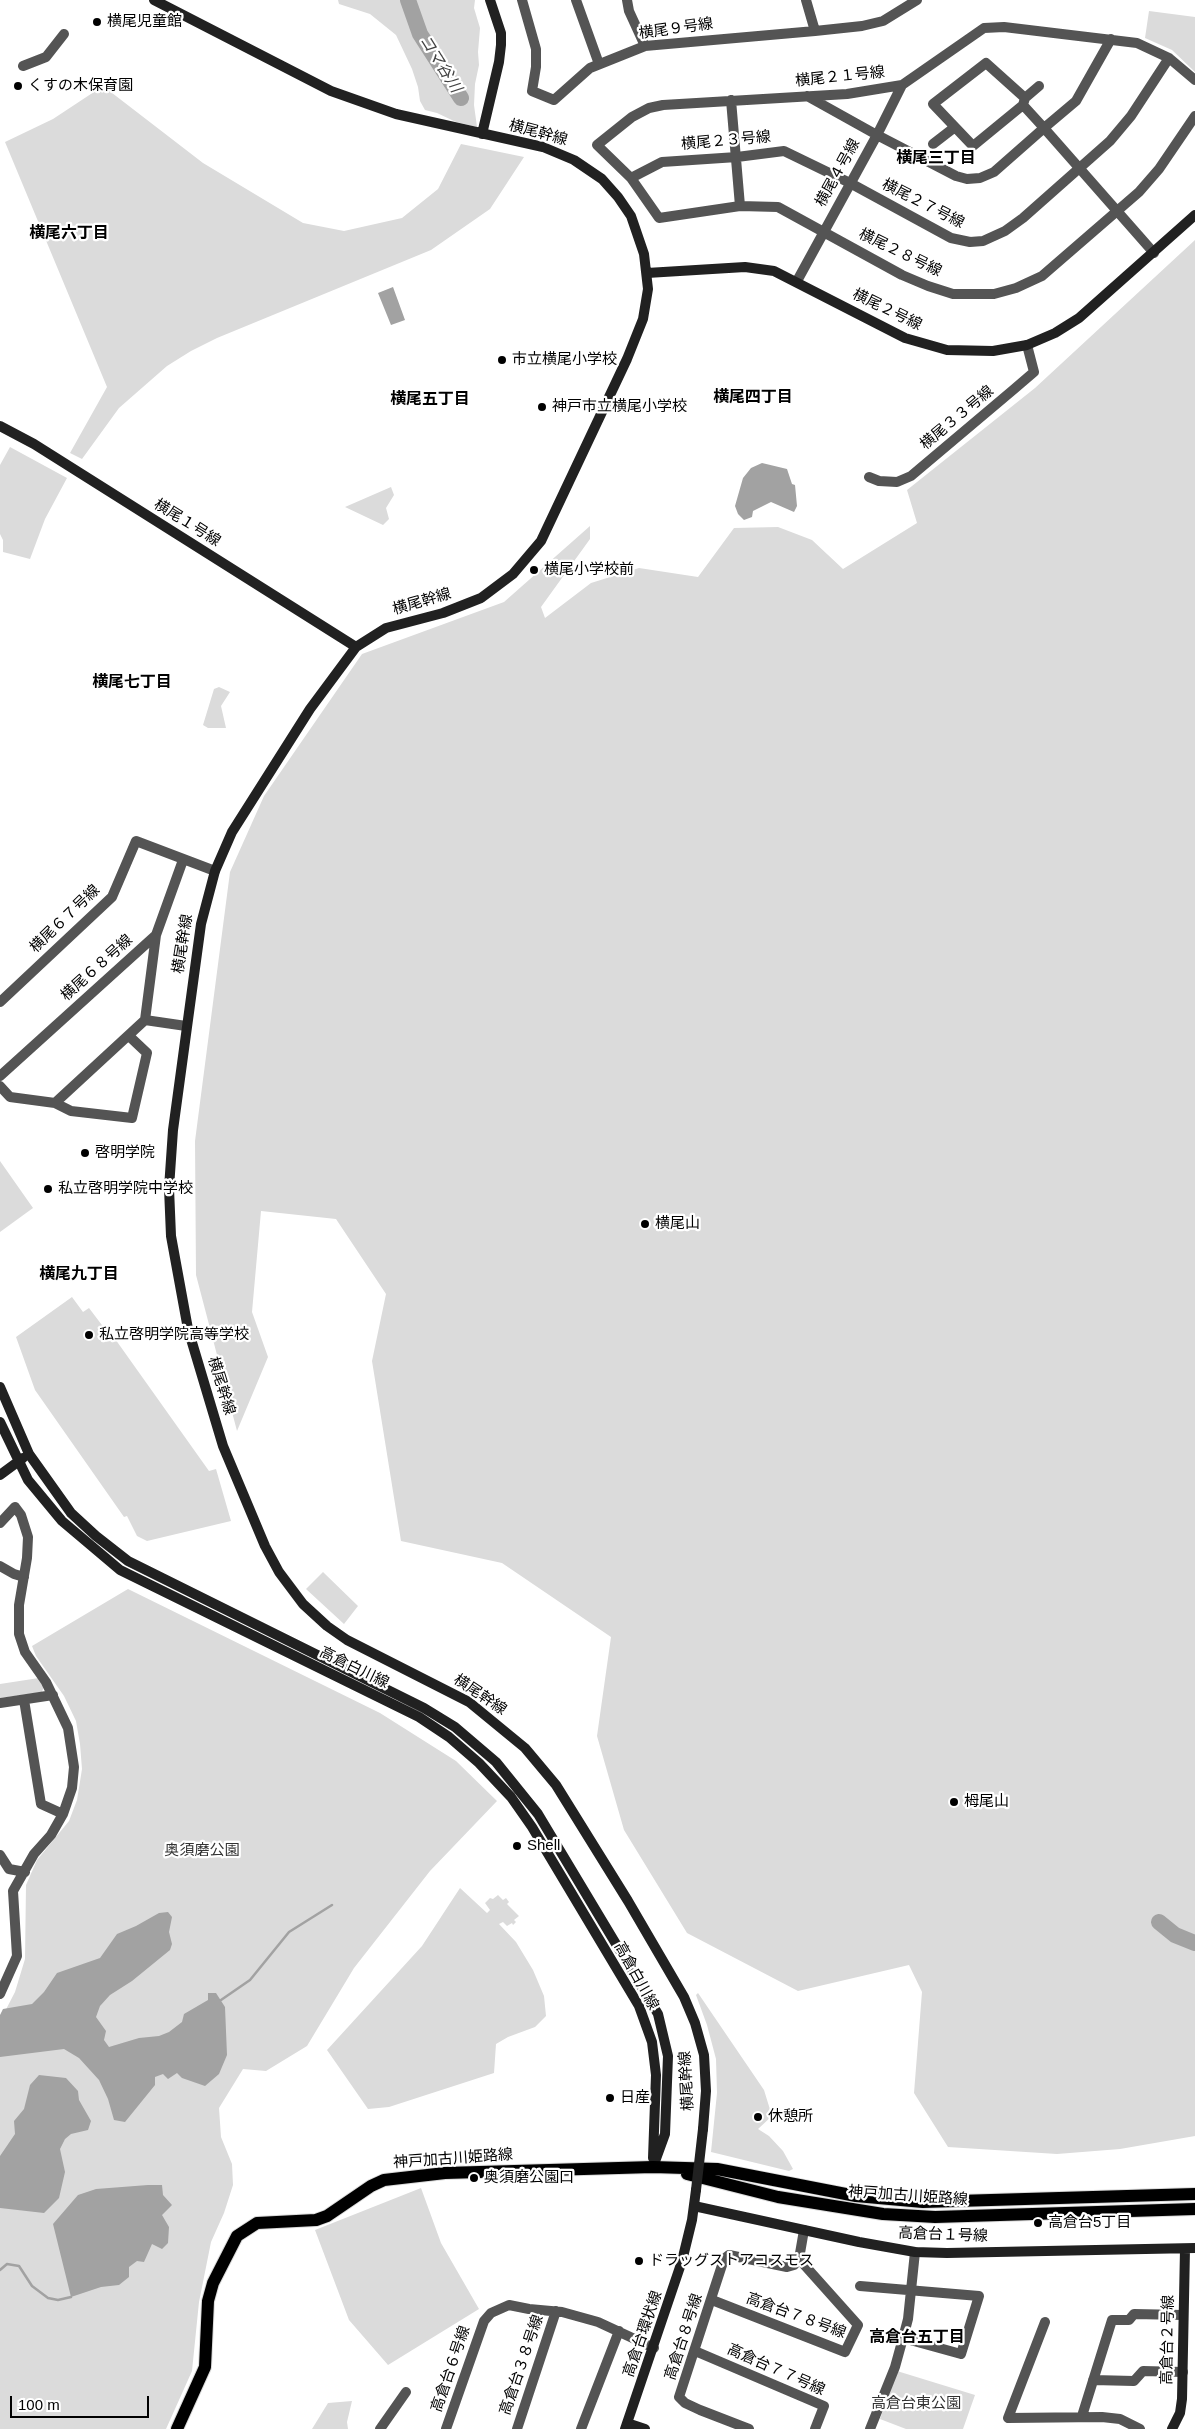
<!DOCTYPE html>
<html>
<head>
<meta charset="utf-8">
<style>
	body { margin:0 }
	#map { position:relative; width:1195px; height:2429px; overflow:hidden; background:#fff; font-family:Arial,sans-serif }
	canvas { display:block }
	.scale { position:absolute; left:10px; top:2396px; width:139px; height:22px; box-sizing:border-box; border:2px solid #000; border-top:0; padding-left:6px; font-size:15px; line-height:18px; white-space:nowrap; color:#000; -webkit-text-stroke:4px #fff; paint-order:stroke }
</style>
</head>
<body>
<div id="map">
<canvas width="1195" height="2429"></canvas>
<div class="scale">100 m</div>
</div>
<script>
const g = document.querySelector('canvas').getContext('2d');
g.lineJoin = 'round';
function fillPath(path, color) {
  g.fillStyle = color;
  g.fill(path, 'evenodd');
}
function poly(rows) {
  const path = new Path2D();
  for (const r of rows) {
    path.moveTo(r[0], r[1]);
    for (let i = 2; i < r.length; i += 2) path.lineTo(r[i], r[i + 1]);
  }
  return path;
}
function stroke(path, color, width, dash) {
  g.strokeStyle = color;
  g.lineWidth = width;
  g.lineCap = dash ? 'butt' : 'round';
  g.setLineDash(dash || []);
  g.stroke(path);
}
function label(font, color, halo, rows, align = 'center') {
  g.font = font + ' Arial,"Noto Sans JP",sans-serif';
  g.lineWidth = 4.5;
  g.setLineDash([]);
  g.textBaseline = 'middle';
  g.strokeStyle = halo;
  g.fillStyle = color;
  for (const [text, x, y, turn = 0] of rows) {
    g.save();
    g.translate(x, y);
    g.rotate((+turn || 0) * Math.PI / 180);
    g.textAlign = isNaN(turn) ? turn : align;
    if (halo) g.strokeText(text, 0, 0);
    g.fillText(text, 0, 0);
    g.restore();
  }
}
fillPath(poly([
	[338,0,475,0,474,8,480,28,478,52,479,65,475,84,474,105,477,127,456,122,437,113,425,110,420,101,418,87,412,69,396,35,370,14,339,4],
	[1149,11,1195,17,1195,72,1172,50,1145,38],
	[103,86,203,163,303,223,344,231,402,218,438,189,461,144,524,157,490,209,431,250,217,338,191,351,167,366,119,408,82,459,70,453,107,387,5,142,53,119],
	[1195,240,1195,2136,1120,2149,1057,2154,948,2147,914,2093,922,1992,909,1965,798,1991,687,1933,624,1830,597,1736,611,1637,502,1563,401,1541,372,1361,386,1294,336,1219,261,1211,252,1312,268,1357,237,1431,196,1275,195,1141,230,872,264,796,362,654,504,602,590,526,590,539,541,607,545,618,591,583,639,568,698,577,734,528,778,527,812,540,843,569,917,523,907,490,1035,388],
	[10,447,67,478,45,519,30,559,3,552,3,540,0,534,0,465],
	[391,487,394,495,386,508,389,519,383,525,345,507],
	[219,687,230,692,221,706,226,728,208,728,203,725,214,689],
	[0,1161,33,1208,0,1232],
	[72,1297,83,1312,89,1308,111,1337,113,1336,209,1471,216,1469,231,1521,147,1541,137,1536,127,1516,124,1517,35,1390,16,1337],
	[323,1572,358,1606,344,1624,306,1589],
	[128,1589,380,1713,456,1761,497,1801,430,1871,354,1968,307,2046,266,2071,243,2069,219,2108,221,2137,232,2164,233,2185,224,2213,211,2242,199,2302,192,2371,166,2429,0,2429,0,2021,15,1992,25,1959,26,1885,37,1860,69,1821,77,1800,82,1769,80,1744,76,1721,64,1696,36,1656,32,1646],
	[39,1678,44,1686,42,1692,0,1698,0,1684],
	[460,1888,487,1913,490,1910,485,1903,490,1898,493,1899,498,1895,503,1900,506,1898,509,1902,507,1904,519,1916,514,1920,516,1922,513,1925,512,1923,507,1926,503,1922,499,1924,516,1942,533,1970,544,1996,546,2016,535,2027,508,2037,496,2044,494,2073,389,2107,368,2109,327,2050,422,1946],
	[698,1993,764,2090,772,2116,758,2129,769,2136,783,2151,793,2169,789,2171,711,2152,717,2093,716,2059,707,2025,696,1995],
	[421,2188,441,2243,479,2309,388,2365,349,2320,315,2230],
	[897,2371,975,2395,963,2429,906,2429,880,2419],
	[352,2401,347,2422,348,2429,312,2429,328,2403]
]), '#dbdbdb');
fillPath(poly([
	[393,287,405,320,391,325,378,293],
	[762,463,787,469,792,484,795,485,797,506,794,512,771,502,753,511,752,517,744,520,738,514,735,506,743,478,751,468],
	[168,1912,172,1917,169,1932,172,1944,170,1950,132,1981,110,1995,100,2006,96,2017,106,2031,104,2040,109,2047,139,2038,159,2036,169,2032,182,2022,184,2014,208,2000,208,1993,216,1993,225,2007,227,2055,219,2074,205,2086,182,2078,177,2073,168,2079,163,2074,155,2077,155,2085,125,2122,114,2120,108,2099,99,2080,79,2058,64,2049,0,2057,0,2015,3,2009,32,2004,44,1992,57,1973,100,1958,117,1934,136,1926,159,1913],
	[39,2075,66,2078,78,2091,79,2100,91,2121,88,2130,71,2134,65,2139,60,2149,65,2172,59,2198,44,2213,0,2208,0,2156,15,2134,14,2121,24,2109,30,2085],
	[148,2185,162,2185,163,2195,172,2205,162,2215,169,2227,168,2243,162,2249,152,2244,144,2262,137,2261,129,2267,129,2277,119,2285,101,2287,71,2297,53,2224,78,2195,96,2189]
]), '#a2a2a2');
stroke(poly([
	[221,2000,250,1980,289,1932,332,1905],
	[0,2270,7,2264,19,2266,32,2286,48,2298,58,2300,71,2297]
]), '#a2a2a2', 2.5);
stroke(poly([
	[408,0,420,34,461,98],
	[1159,1922,1175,1935,1195,1943]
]), '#a2a2a2', 16);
const primary = poly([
	[687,2174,778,2197,883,2214,935,2217,1195,2209],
	[177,2429,205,2367,208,2301,213,2283,237,2236,257,2223,316,2220,327,2216,371,2186,384,2180,445,2173,653,2167,717,2169,856,2196,923,2202,1195,2194]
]);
stroke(primary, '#dbdbdb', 14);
stroke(poly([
	[522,0,536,49,536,67,532,91,554,100,590,68,645,46,815,31],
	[576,0,599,64],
	[627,0,629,11,645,46],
	[806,0,815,31,862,26,883,21,917,0],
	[23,66,46,57,64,34],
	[1195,80,1169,58,1137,43,1004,27,984,28,902,85,847,94,663,105,649,108,632,117,597,145,631,178,659,218,740,206,778,207,902,275,928,286,953,294,994,294,1016,288,1042,276,1139,192,1159,169,1195,116],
	[807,96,877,135,902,85],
	[1025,98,986,63,933,104,973,146,1023,105,1025,98,1039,86],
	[731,100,740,206],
	[1023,105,1044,128,1076,101,1111,39],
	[933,144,955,127],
	[631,178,662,162,737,157,784,151,850,183,951,238,970,242,983,241,1005,231,1023,218,1110,141,1131,116,1169,58],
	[797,281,877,135,956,176,967,179,980,178,994,172,1044,128,1154,253],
	[869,477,879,481,897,482,911,476,1013,390,1034,372,1027,345],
	[0,1002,112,897,136,841,215,871],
	[145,1020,156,935],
	[0,1076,156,935,183,860],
	[0,1086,10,1097,55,1103,145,1020,186,1026],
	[55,1103,71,1111,132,1118,147,1053,129,1036],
	[0,1523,15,1507,21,1515,28,1537,27,1558,19,1605,19,1634,25,1652,46,1682,68,1728,74,1767,72,1788,63,1814,51,1835,34,1854,13,1891,17,1956,0,1994],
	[0,1566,14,1574,24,1577],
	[24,1700,41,1804,63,1814],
	[0,1703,53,1695],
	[0,1855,9,1869,25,1872],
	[860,2286,979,2296,961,2354,903,2338],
	[712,2300,845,2352,858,2325,799,2259],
	[1045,2322,1008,2418,1102,2417,1120,2419,1140,2429],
	[695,2351,824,2406,815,2429],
	[1093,2380,1134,2381,1143,2371,1183,2372],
	[1082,2416,1112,2320,1129,2320,1134,2314,1183,2315],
	[380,2429,406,2392],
	[446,2429,484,2321,491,2313,509,2305,529,2309,562,2312,598,2322,654,2348],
	[517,2429,556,2311],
	[581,2429,619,2331],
	[749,2429,700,2410,685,2403,679,2397,724,2259,729,2255,787,2267,794,2265,799,2259,804,2230],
	[870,2429,895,2367,903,2338,908,2319,915,2252]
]), '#545454', 10);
stroke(poly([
	[154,0,331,91,396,114,543,147,574,160,602,179,618,197,631,216,644,254,648,289,643,319,627,359,541,541,513,574,481,598,443,613,386,628,356,647,310,709,232,832,215,871,201,924,173,1130,169,1188,171,1236,188,1329,223,1446,265,1546,279,1572,303,1604,327,1626,347,1640,469,1702,525,1748,556,1785,628,1901,684,1997,695,2023,704,2055,706,2091,703,2129],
	[482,134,499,62,501,45,501,33,490,0],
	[647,273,745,267,774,271,905,338,947,350,993,351,1027,345,1055,333,1079,318,1195,215],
	[0,426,34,444,356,647],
	[0,1387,29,1454,71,1513,96,1536,128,1561,424,1708,455,1727,496,1762,538,1814,658,2014,668,2056,665,2134,653,2167],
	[0,1422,28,1480,62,1521,120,1570,419,1717,449,1737,479,1763,511,1797,532,1827,639,2006,652,2042,656,2075,653,2158],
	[0,1475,23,1458],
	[694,2206,859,2242,915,2252,947,2253,1195,2248],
	[627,2423,645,2429],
	[625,2429,682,2261,692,2220,696,2190],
	[1172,2429,1180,2413,1182,2399,1185,2249]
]), '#212121', 10);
stroke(primary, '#000', 12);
stroke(poly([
	[696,2190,703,2129]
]), '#212121', 10);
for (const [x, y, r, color] of [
	[97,22,5,"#000"],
	[18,86,5,"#000"],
	[502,360,5,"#000"],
	[542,407,5,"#000"],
	[534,570,5,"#000"],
	[85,1153,5,"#000"],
	[48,1189,5,"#000"],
	[645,1224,5,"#000"],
	[89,1335,5,"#000"],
	[954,1802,5,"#000"],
	[517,1846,5,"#000"],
	[610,2098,5,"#000"],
	[758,2117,5,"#000"],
	[474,2178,5,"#000"],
	[1038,2223,5,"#000"],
	[639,2261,5,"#000"]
]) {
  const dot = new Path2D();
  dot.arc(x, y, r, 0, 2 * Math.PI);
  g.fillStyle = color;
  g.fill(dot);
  stroke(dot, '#fff', 2);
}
label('15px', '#000', '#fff', [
	["横尾児童館",107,22],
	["くすの木保育園",28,86],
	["市立横尾小学校",512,360],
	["神戸市立横尾小学校",552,407],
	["横尾小学校前",544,570],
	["啓明学院",95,1153],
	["私立啓明学院中学校",58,1189],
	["横尾山",655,1224],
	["私立啓明学院高等学校",99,1335],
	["栂尾山",964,1802],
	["Shell",527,1846],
	["日産",620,2098],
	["休憩所",768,2117],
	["奥須磨公園口",484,2178],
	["高倉台5丁目",1048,2223],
	["ドラッグストアコスモス",649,2261]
], 'left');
label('15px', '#000', '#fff', [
	["横尾９号線",676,29,-8],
	["横尾２１号線",840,77,-6],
	["横尾幹線",538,133,15],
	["横尾２３号線",726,141,-5],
	["横尾４号線",838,173,-61],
	["横尾２７号線",923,204,27],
	["横尾２８号線",900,253,26],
	["横尾２号線",887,310,26],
	["横尾３３号線",957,418,-40],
	["横尾１号線",187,523,32],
	["横尾幹線",422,602,-16],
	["横尾６７号線",65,919,-44],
	["横尾幹線",183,944,-81],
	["横尾６８号線",97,968,-42],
	["横尾幹線",221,1386,73],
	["高倉白川線",354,1668,26],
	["横尾幹線",480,1695,34],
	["高倉白川線",636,1976,61],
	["横尾幹線",687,2081,-93],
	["神戸加古川姫路線",453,2159,-4],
	["神戸加古川姫路線",908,2196,4],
	["高倉台１号線",943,2235,2],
	["高倉台７８号線",796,2316,20],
	["高倉台環状線",643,2334,-71],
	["高倉台８号線",684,2337,-72],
	["高倉台２号線",1168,2340,-89],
	["高倉台３８号線",522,2365,-71],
	["高倉台６号線",451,2369,-71],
	["高倉台７７号線",776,2370,24]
]);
label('15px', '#323232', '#fff', [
	["奥須磨公園",202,1851],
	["高倉台東公園",916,2404]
]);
label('italic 16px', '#434343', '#fff', [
	["コマ谷川",440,64,58]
]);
label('bold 16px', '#000', '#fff', [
	["横尾三丁目",936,159],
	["横尾六丁目",69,234],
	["横尾四丁目",753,398],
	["横尾五丁目",430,400],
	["横尾七丁目",132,683],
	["横尾九丁目",79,1275],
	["高倉台五丁目",917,2338]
]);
</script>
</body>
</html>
